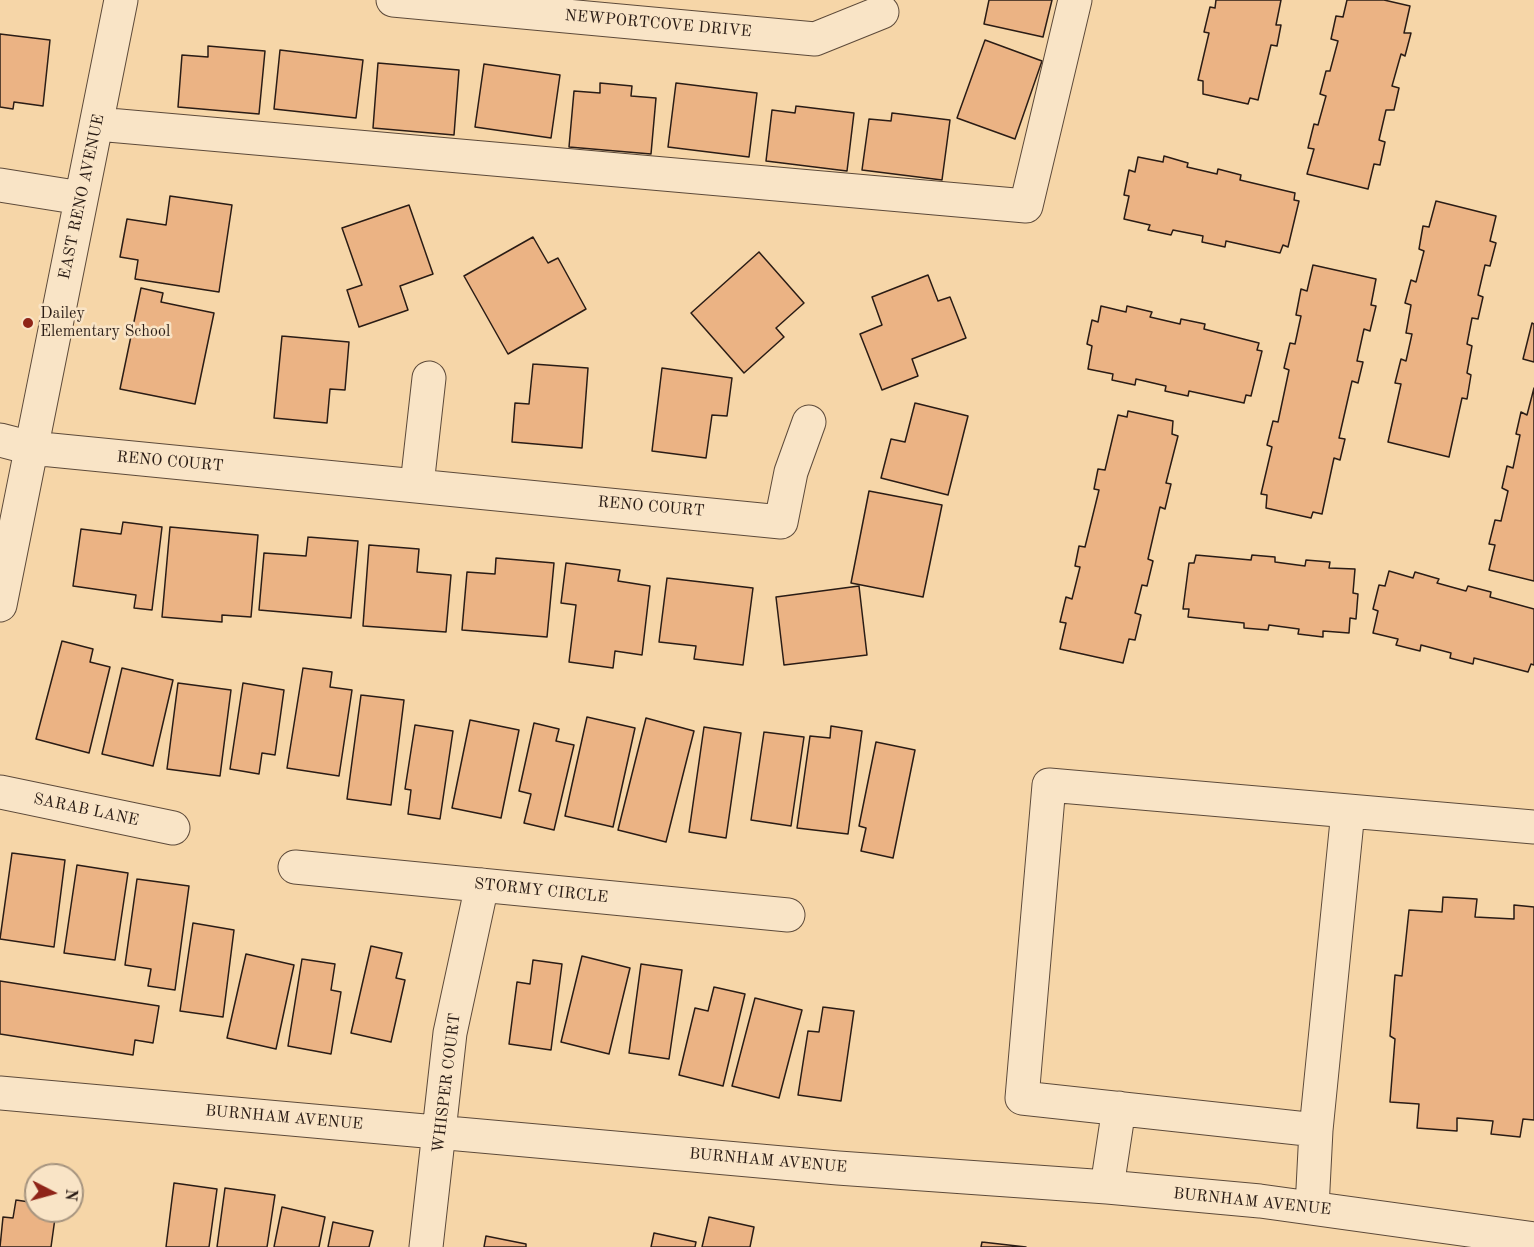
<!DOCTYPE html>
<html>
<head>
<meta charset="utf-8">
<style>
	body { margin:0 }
	#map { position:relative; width:1534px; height:1247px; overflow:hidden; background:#f6d6a8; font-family:"Old Standard TT",serif }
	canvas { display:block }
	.north { position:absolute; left:24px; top:1163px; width:60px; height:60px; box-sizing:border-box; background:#f9e4c6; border:2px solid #a6947f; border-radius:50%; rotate:96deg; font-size:16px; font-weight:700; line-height:24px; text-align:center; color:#2a1c15 }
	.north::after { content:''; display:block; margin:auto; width:21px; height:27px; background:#8f2418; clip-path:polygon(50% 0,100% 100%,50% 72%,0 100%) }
</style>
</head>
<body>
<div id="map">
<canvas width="1534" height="1247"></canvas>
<div class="north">N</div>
</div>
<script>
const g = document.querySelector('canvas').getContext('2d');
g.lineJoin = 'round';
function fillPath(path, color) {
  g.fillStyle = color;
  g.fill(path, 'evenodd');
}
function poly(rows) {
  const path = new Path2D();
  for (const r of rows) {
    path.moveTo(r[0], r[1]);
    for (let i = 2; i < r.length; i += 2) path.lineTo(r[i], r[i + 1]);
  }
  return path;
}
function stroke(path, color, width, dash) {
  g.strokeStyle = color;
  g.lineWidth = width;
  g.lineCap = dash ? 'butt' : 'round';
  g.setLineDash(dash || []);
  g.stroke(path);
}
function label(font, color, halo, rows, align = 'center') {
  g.font = font + ' "Old Standard TT",serif';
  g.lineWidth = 5;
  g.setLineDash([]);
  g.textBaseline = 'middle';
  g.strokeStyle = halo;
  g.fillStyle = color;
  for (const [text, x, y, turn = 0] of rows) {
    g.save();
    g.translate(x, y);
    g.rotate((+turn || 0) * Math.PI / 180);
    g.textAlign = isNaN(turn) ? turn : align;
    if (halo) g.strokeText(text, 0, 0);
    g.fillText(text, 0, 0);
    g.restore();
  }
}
const building = poly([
	[989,0,1052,0,1043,37,984,24,989,0],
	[1216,0,1281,0,1276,25,1281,25,1277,46,1271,45,1258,100,1250,98,1248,104,1203,94,1203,81,1198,80,1209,33,1204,32,1210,7,1215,8,1216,0],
	[1347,0,1384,0,1410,6,1404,33,1411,33,1405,56,1401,54,1392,86,1399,88,1394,110,1386,110,1379,140,1385,142,1380,165,1374,164,1368,189,1307,174,1314,149,1308,148,1314,124,1318,125,1326,96,1320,94,1326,71,1330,71,1338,41,1331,39,1336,16,1343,17,1347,0],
	[0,34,50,40,43,106,14,102,13,109,0,107,0,34],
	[985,40,1042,61,1015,139,957,118,985,40],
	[208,46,265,51,259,114,178,107,182,55,208,57,208,46],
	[280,50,363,60,356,118,274,109,280,50],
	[378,63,459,70,454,135,373,128,378,63],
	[484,64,560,75,551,138,475,127,484,64],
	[600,83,632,86,631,96,656,98,651,154,569,147,574,91,600,93,600,83],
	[676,83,757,93,749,157,668,147,676,83],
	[796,106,854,113,847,171,766,161,772,110,795,113,796,106],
	[892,113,950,120,942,180,862,170,869,119,891,121,892,113],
	[1164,156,1188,163,1187,167,1217,174,1218,169,1241,175,1240,180,1295,193,1294,200,1299,201,1288,247,1283,245,1280,253,1226,241,1225,247,1202,242,1203,236,1173,230,1171,235,1148,230,1150,225,1124,219,1129,196,1124,195,1129,170,1135,172,1138,157,1163,162,1164,156],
	[170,196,232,205,219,292,135,279,138,260,120,257,127,219,166,225,170,196],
	[1436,201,1496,216,1490,241,1496,243,1490,266,1485,265,1478,295,1483,297,1478,319,1472,318,1467,344,1472,346,1467,373,1471,375,1467,399,1462,398,1449,457,1388,442,1401,384,1395,383,1401,359,1406,361,1412,334,1406,333,1411,305,1405,303,1411,280,1416,282,1424,251,1419,249,1423,226,1429,227,1436,201],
	[409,205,433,274,400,286,408,310,359,327,347,290,362,285,342,228,409,205],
	[533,237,548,263,558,258,586,309,508,354,464,276,533,237],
	[759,252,804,303,776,328,784,337,744,373,691,313,759,252],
	[1313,265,1376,279,1371,305,1376,306,1370,331,1364,329,1357,361,1363,362,1358,383,1352,381,1339,438,1345,439,1340,460,1334,458,1322,514,1313,512,1311,518,1266,508,1267,495,1261,494,1272,447,1267,445,1273,421,1278,422,1289,370,1284,368,1290,343,1295,344,1301,316,1296,315,1301,289,1307,291,1313,265],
	[928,275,938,301,950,297,966,338,912,359,918,376,882,390,860,334,882,325,872,297,928,275],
	[141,288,163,293,161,302,214,313,195,404,120,389,141,288],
	[1101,306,1126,312,1127,306,1152,312,1150,317,1180,324,1181,319,1205,324,1204,329,1259,343,1257,350,1262,351,1251,396,1246,395,1244,403,1189,391,1188,396,1165,391,1166,386,1136,379,1135,385,1112,380,1113,374,1088,369,1092,346,1087,344,1092,320,1098,322,1101,306],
	[1532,323,1534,324,1534,362,1523,359,1532,323],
	[282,336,349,342,345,390,330,389,327,423,274,418,282,336],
	[533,364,588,368,582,448,512,442,515,403,529,404,533,364],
	[662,368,732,378,727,416,712,415,706,458,652,451,662,368],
	[1534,388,1534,581,1489,570,1495,545,1489,544,1495,520,1501,521,1508,491,1502,488,1507,466,1513,468,1520,435,1516,434,1521,412,1527,415,1534,388],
	[915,403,968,416,948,495,881,478,891,439,905,442,915,403],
	[1128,411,1173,421,1172,434,1178,436,1166,483,1171,484,1165,509,1160,507,1148,559,1153,561,1147,586,1142,585,1135,613,1141,615,1135,640,1129,639,1123,663,1060,649,1066,623,1060,622,1066,597,1072,599,1080,567,1075,566,1079,546,1085,547,1099,490,1094,489,1098,469,1105,470,1118,415,1127,417,1128,411],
	[869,491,942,505,923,597,851,583,869,491],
	[123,522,162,527,152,610,134,608,136,595,73,586,81,529,121,534,123,522],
	[170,527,258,535,251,617,222,615,222,622,162,617,170,527],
	[308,537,358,541,351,618,259,610,264,553,306,556,308,537],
	[369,545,419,549,417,572,451,575,446,632,363,626,369,545],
	[1196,555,1251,560,1252,555,1275,557,1275,562,1305,566,1306,560,1330,562,1329,568,1355,569,1353,593,1358,594,1356,619,1350,618,1349,633,1323,631,1323,637,1298,634,1299,629,1269,625,1268,630,1244,628,1244,623,1188,617,1189,609,1183,609,1189,563,1194,563,1196,555],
	[496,558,554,563,547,637,462,630,467,572,495,574,496,558],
	[566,563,620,570,618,581,650,586,642,655,615,651,613,668,569,662,576,605,561,603,566,563],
	[1389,571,1413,578,1415,572,1439,579,1437,583,1466,591,1468,586,1491,592,1490,597,1534,609,1534,665,1531,664,1528,672,1474,658,1473,664,1450,658,1451,653,1421,645,1420,651,1396,645,1398,639,1373,633,1378,611,1373,609,1379,585,1385,586,1389,571],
	[667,578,753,588,743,665,694,659,696,646,659,642,667,578],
	[859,586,867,655,784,665,776,597,859,586],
	[62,641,93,649,90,662,110,667,89,753,36,739,62,641],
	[122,668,173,680,153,766,102,754,122,668],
	[303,668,332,672,330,687,352,690,339,776,287,768,303,668],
	[178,683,231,690,220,776,167,769,178,683],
	[243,683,284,690,275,755,262,753,259,774,230,769,243,683],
	[361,695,404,700,391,805,347,799,361,695],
	[587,717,635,728,613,827,565,816,587,717],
	[646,718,694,731,666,842,618,830,646,718],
	[470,720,519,730,501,818,452,808,470,720],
	[534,723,559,729,556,741,574,745,554,830,524,823,531,794,519,791,534,723],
	[415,725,453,731,440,819,408,814,411,790,405,789,415,725],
	[831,726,862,731,848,834,797,828,810,736,830,738,831,726],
	[704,727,741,733,726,838,689,832,704,727],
	[764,732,804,737,791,826,751,820,764,732],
	[876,742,915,750,893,858,861,851,866,828,859,826,876,742],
	[12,853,65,860,54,947,0,939,12,853],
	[77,865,128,873,115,960,64,953,77,865],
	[137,879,189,886,175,990,148,986,151,969,125,965,137,879],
	[1443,897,1477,899,1475,917,1514,919,1514,905,1534,907,1534,1120,1523,1119,1520,1137,1491,1134,1493,1121,1457,1118,1457,1131,1417,1128,1419,1104,1390,1102,1395,1039,1390,1036,1395,975,1402,976,1409,910,1442,912,1443,897],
	[193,923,234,930,223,1017,180,1011,193,923],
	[371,946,402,953,396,978,405,980,391,1042,351,1033,371,946],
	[246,954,294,965,276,1049,227,1038,246,954],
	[582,956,630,968,609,1054,561,1042,582,956],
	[302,959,335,964,331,990,341,992,331,1054,288,1046,302,959],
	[533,960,562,964,551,1050,509,1044,517,982,530,984,533,960],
	[641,964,682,970,669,1059,629,1053,641,964],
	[0,981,159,1006,153,1043,135,1040,133,1055,0,1034,0,981],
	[714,987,745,994,723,1086,679,1075,695,1008,708,1011,714,987],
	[755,998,802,1010,779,1098,732,1086,755,998],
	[823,1007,854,1011,841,1101,798,1095,808,1031,819,1032,823,1007],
	[174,1183,217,1189,209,1247,166,1247,174,1183],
	[225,1188,275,1195,267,1247,217,1247,225,1188],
	[16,1200,36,1203,36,1211,56,1211,51,1247,0,1247,3,1217,13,1218,16,1200],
	[282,1207,325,1217,319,1247,274,1247,282,1207],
	[709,1217,754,1227,750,1247,702,1247,709,1217],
	[333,1222,373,1231,369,1247,328,1247,333,1222],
	[654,1233,696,1242,695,1247,651,1247,654,1233],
	[486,1236,526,1244,526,1247,484,1247,486,1236],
	[982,1242,1026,1247,981,1247,982,1242]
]);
fillPath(building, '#ebb384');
stroke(building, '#2a1c15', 1.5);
const minor = poly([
	[393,0,815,39,882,12],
	[97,124,1026,206,1075,0],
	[0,185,81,198],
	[0,440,31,448,781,522,791,472,809,422],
	[417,485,429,378],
	[0,605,121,0],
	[0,792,173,828],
	[295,867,788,915],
	[0,1093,838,1168,1107,1187,1260,1201,1534,1239],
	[1316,1130,1022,1098,1049,785,1534,827],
	[1107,1187,1119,1108],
	[1312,1208,1316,1130,1348,811],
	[426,1247,450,1033,482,885]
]);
stroke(minor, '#5d4a3a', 35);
stroke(minor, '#f9e4c6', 33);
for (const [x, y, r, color] of [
	[28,323,6,"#8f2418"]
]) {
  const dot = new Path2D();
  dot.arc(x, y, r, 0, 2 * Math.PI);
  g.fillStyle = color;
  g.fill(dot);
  stroke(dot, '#f9e4c6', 2);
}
label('16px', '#2a1c15', '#f9e4c6', [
	["NEWPORTCOVE DRIVE",658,24,5],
	["EAST RENO AVENUE",82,197,-78],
	["RENO COURT",170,462,5],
	["RENO COURT",651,507,5],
	["SARAB LANE",86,810,12],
	["STORMY CIRCLE",541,891,6],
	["WHISPER COURT",447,1083,-83],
	["BURNHAM AVENUE",284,1118,5],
	["BURNHAM AVENUE",768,1161,5],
	["BURNHAM AVENUE",1252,1202,6]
]);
label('16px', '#2a1c15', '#f9e4c6', [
	["Dailey",40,314],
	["Elementary School",40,332]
], 'left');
</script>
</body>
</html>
